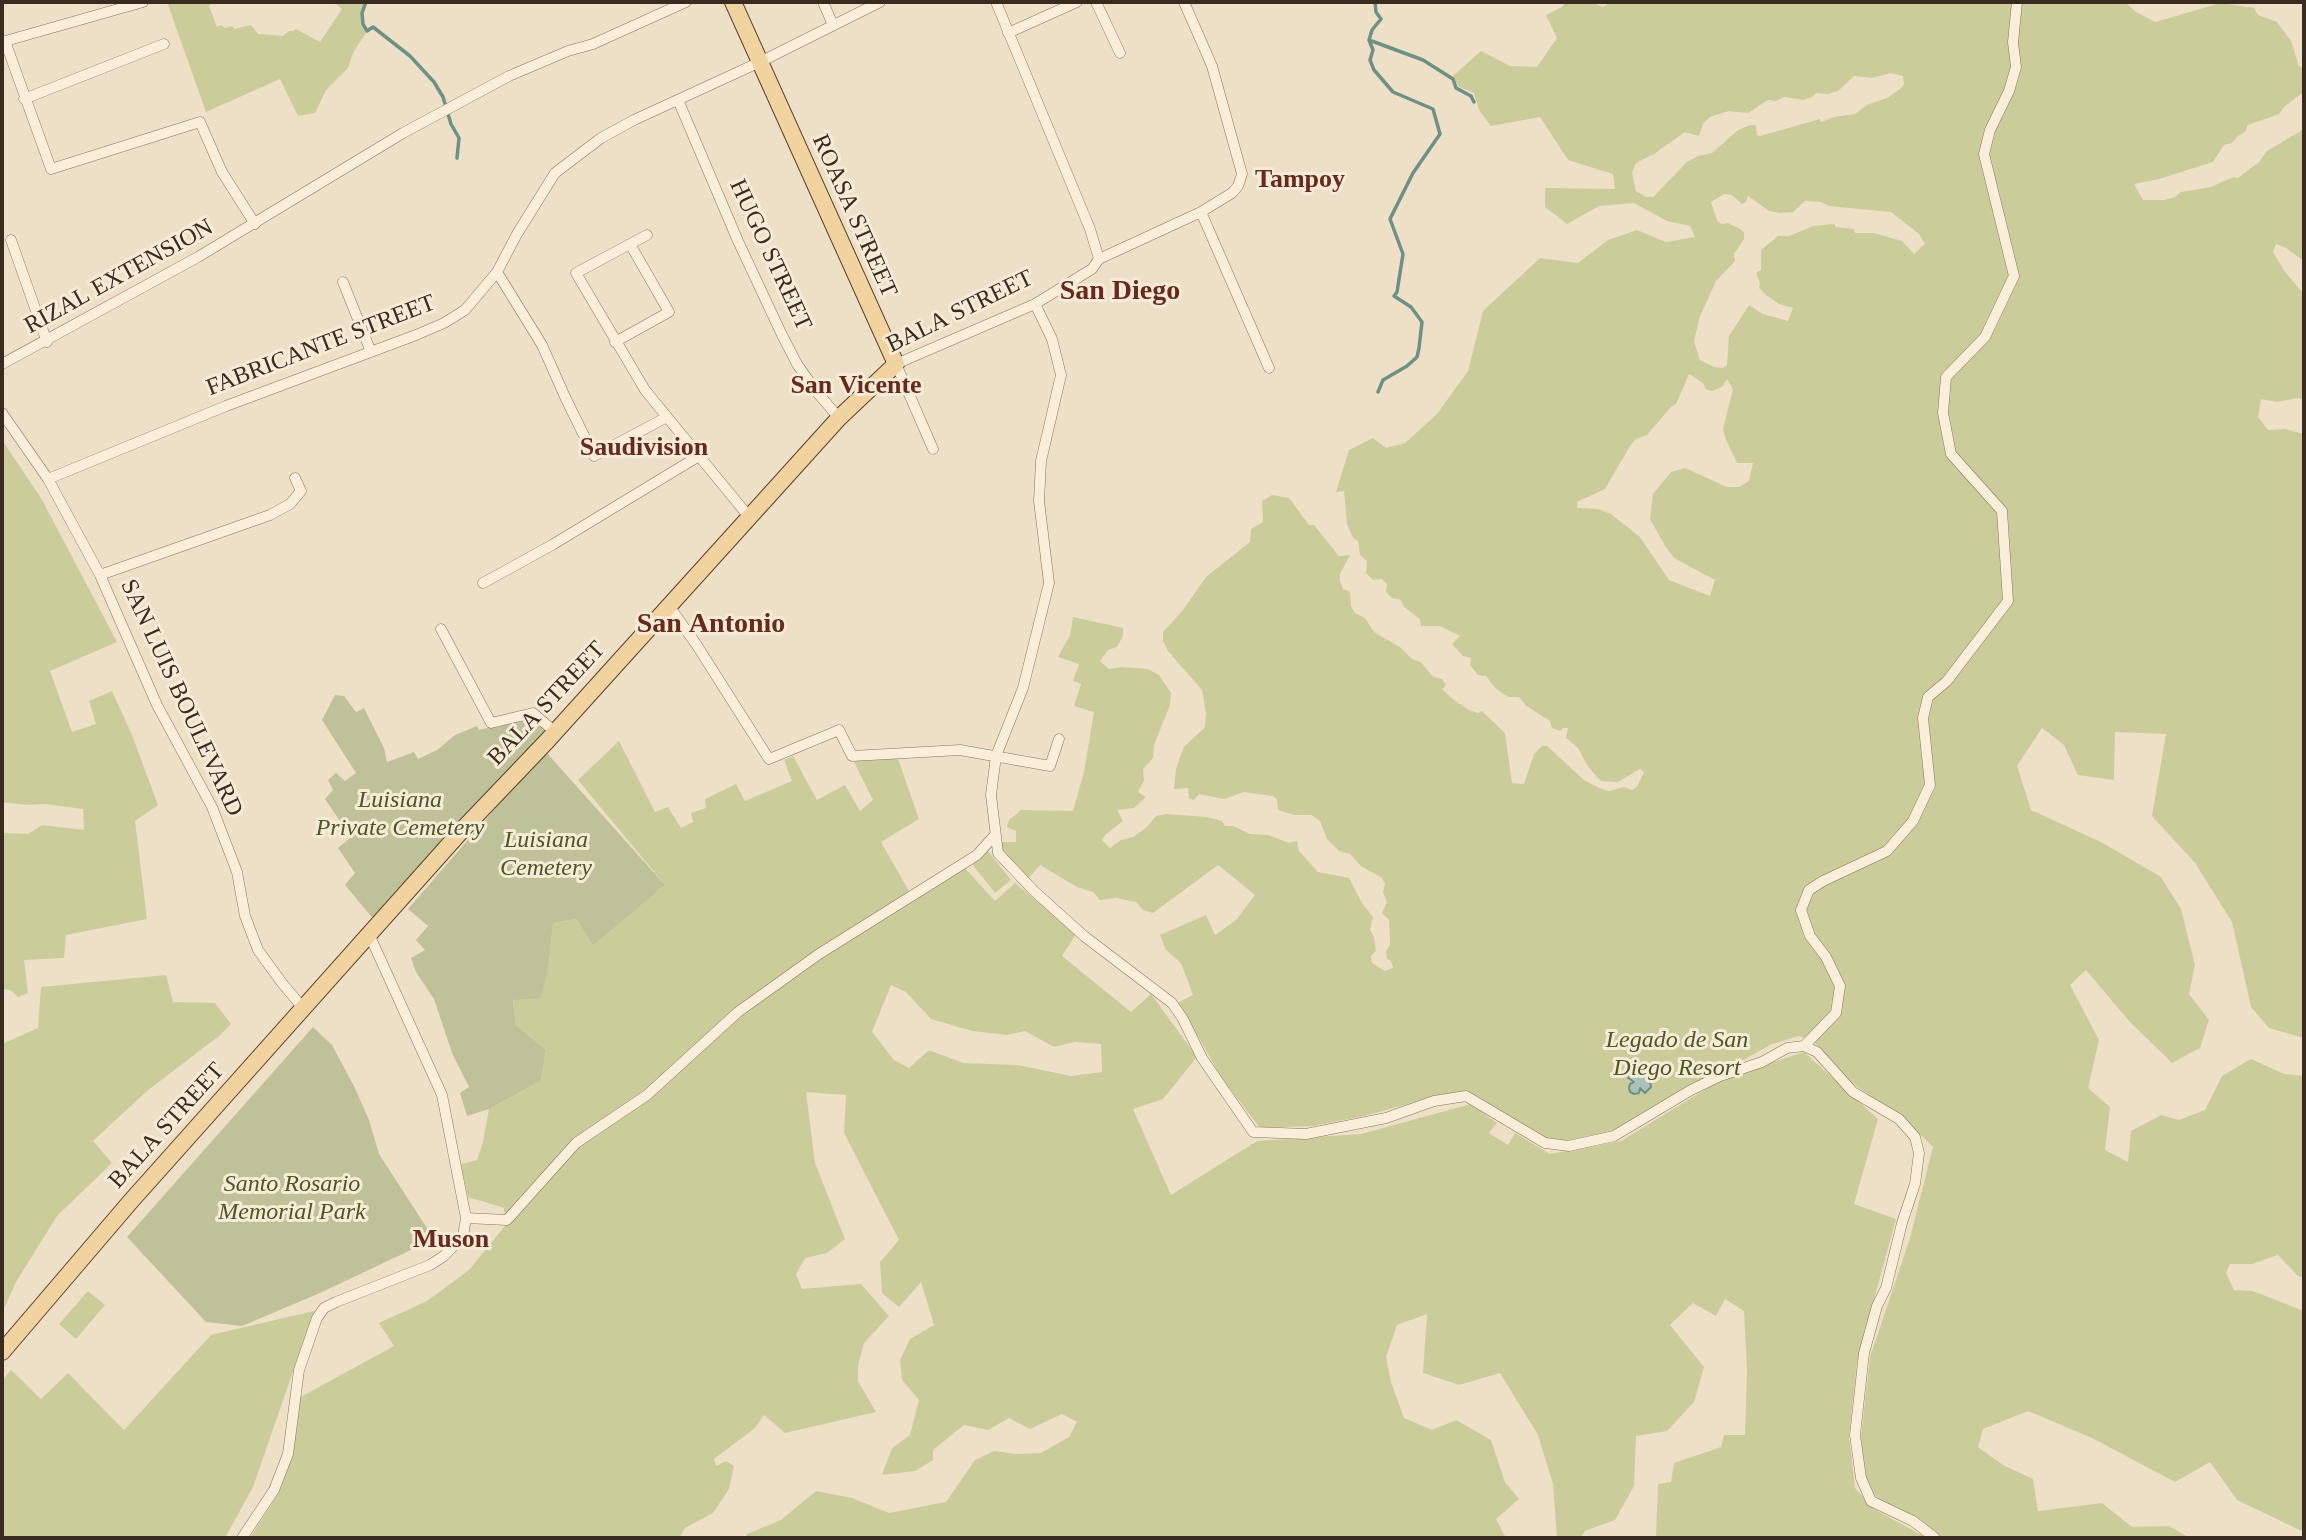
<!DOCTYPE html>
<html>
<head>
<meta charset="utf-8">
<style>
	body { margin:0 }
	#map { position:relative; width:2306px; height:1540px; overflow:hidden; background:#eee0c7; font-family:Georgia,serif }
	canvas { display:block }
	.frame { position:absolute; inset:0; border:4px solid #3a2b20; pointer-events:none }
</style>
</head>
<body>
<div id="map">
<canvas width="2306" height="1540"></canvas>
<div class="frame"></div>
</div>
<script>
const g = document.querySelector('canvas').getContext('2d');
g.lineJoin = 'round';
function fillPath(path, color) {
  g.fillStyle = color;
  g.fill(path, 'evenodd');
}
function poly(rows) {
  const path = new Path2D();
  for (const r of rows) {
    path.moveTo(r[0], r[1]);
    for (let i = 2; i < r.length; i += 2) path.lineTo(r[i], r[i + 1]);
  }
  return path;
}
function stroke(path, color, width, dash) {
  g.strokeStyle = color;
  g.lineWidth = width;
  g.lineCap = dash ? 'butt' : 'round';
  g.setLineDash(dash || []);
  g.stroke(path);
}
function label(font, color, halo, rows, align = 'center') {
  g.font = font + ' Georgia,serif';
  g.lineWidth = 6;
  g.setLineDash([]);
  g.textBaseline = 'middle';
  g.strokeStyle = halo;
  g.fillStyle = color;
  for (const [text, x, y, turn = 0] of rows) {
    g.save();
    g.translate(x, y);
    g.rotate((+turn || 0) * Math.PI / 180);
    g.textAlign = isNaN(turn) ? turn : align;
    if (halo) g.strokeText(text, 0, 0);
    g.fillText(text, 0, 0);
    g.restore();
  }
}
fillPath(poly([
	[167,2,213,2,209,6,217,27,221,25,225,28,232,26,235,29,251,25,258,34,283,36,289,31,293,31,296,29,320,42,342,9,333,2,366,2,362,13,363,24,367,31,353,53,348,68,326,90,315,113,298,116,280,79,206,112],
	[1566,2,1591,2,1603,7,1611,2,2125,2,2136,12,2155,22,2221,3,2254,8,2258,15,2277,22,2291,41,2299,66,2304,69,2304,92,2285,106,2279,114,2248,125,2245,132,2238,136,2232,143,2224,145,2213,162,2159,179,2134,184,2143,200,2164,200,2175,197,2181,192,2211,187,2233,177,2238,178,2259,162,2267,151,2304,129,2304,261,2286,248,2276,244,2273,252,2285,272,2303,293,2304,400,2298,398,2277,402,2261,399,2258,417,2268,430,2285,429,2304,434,2304,1038,2269,1028,2251,1007,2232,922,2195,863,2152,816,2166,734,2115,732,2114,780,2078,775,2064,745,2042,728,2017,766,2031,810,2101,842,2161,877,2181,909,2195,965,2189,994,2209,1020,2200,1048,2172,1063,2129,1021,2086,970,2070,985,2099,1040,2088,1088,2110,1107,2105,1150,2128,1162,2131,1131,2161,1115,2179,1120,2205,1110,2222,1076,2251,1059,2284,1074,2304,1076,2304,1278,2298,1276,2278,1255,2252,1264,2230,1264,2226,1273,2234,1290,2253,1291,2304,1311,2304,1532,2237,1500,2210,1462,2175,1482,2092,1438,2028,1411,1983,1429,1978,1447,2003,1465,2033,1479,2038,1511,2102,1503,2132,1527,2169,1526,2190,1538,1942,1538,1912,1516,1882,1502,1872,1492,1863,1473,1861,1437,1870,1357,1910,1238,1933,1147,1899,1114,1860,1089,1837,1069,1815,1043,1799,1036,1772,1044,1639,1118,1602,1135,1576,1141,1544,1138,1477,1098,1427,1099,1364,1116,1313,1126,1260,1128,1221,1077,1199,1038,1175,1004,1193,995,1181,963,1166,950,1160,935,1206,915,1215,935,1236,920,1255,895,1218,865,1153,913,1143,910,1136,902,1116,898,1100,900,1093,892,1077,887,1040,865,1027,880,1001,853,998,842,1016,842,1016,831,1007,827,1009,820,1021,810,1073,811,1084,772,1094,712,1074,706,1081,684,1073,681,1079,664,1058,657,1070,635,1073,617,1123,628,1123,636,1117,647,1108,650,1100,661,1109,669,1121,667,1148,669,1159,675,1171,693,1170,705,1154,745,1153,758,1143,769,1144,781,1138,792,1146,797,1134,808,1117,810,1123,821,1106,834,1102,840,1110,848,1121,840,1133,837,1147,827,1156,816,1166,814,1207,817,1222,821,1225,826,1233,826,1250,834,1269,835,1289,843,1297,841,1299,851,1318,872,1349,878,1362,903,1373,917,1370,930,1374,937,1376,951,1371,956,1372,963,1385,971,1393,968,1391,961,1387,959,1386,951,1390,945,1389,920,1382,913,1387,902,1383,892,1385,884,1382,878,1361,866,1350,854,1339,851,1327,839,1320,821,1311,815,1294,815,1278,810,1277,800,1273,796,1244,792,1224,799,1199,794,1194,800,1189,798,1188,788,1174,789,1176,768,1184,747,1205,727,1206,713,1202,690,1168,651,1163,641,1163,632,1183,610,1206,577,1250,542,1251,529,1263,522,1262,501,1272,495,1289,498,1309,525,1314,525,1339,556,1350,555,1340,574,1340,581,1343,589,1350,592,1351,606,1355,613,1365,618,1374,632,1400,647,1412,659,1421,662,1432,676,1442,679,1446,685,1442,689,1454,700,1469,710,1478,713,1482,711,1505,733,1512,783,1524,784,1534,754,1542,746,1547,746,1584,780,1599,788,1609,791,1624,787,1632,790,1637,787,1644,772,1640,769,1618,782,1601,781,1589,768,1578,748,1566,738,1568,728,1563,728,1560,731,1552,728,1550,721,1525,705,1519,697,1509,697,1496,689,1486,676,1478,675,1470,665,1471,658,1463,656,1452,644,1460,636,1440,626,1421,626,1420,619,1404,607,1401,600,1392,598,1386,592,1387,584,1382,579,1373,580,1366,573,1367,561,1360,555,1358,541,1353,538,1347,524,1344,491,1336,492,1349,450,1373,438,1386,448,1405,443,1437,414,1468,371,1483,311,1540,258,1578,263,1608,240,1637,230,1666,242,1695,237,1690,226,1667,221,1634,203,1599,206,1567,224,1545,207,1545,188,1615,189,1613,174,1568,160,1540,117,1491,126,1479,110,1474,93,1459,87,1453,76,1481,51,1510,66,1537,67,1557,38,1546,15,1562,7],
	[1891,73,1903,76,1904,84,1901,88,1889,97,1867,105,1855,114,1834,117,1821,122,1820,119,1760,136,1757,135,1756,125,1750,125,1738,130,1712,153,1698,156,1687,162,1653,197,1646,197,1636,191,1632,173,1636,163,1654,154,1685,132,1699,136,1703,124,1710,117,1729,111,1748,113,1768,100,1776,101,1784,97,1803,100,1812,97,1816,93,1828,94,1838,91,1854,76,1872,78],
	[1724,194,1732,195,1742,204,1746,202,1748,196,1769,211,1780,213,1793,212,1805,201,1821,202,1829,206,1891,212,1919,234,1925,244,1914,254,1902,241,1874,233,1855,233,1854,229,1835,227,1835,224,1813,226,1789,236,1778,236,1761,250,1761,270,1756,273,1760,283,1759,288,1766,295,1779,304,1793,308,1788,321,1763,314,1749,305,1729,336,1727,365,1723,368,1714,367,1700,360,1694,341,1700,316,1716,281,1735,261,1734,254,1744,239,1744,232,1740,229,1728,223,1722,224,1718,222,1711,202],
	[1689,374,1703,383,1706,389,1712,391,1722,387,1727,379,1733,389,1723,429,1726,440,1737,463,1753,463,1749,481,1739,487,1727,487,1685,468,1671,472,1653,494,1650,519,1665,546,1674,558,1715,580,1710,596,1669,580,1640,537,1611,514,1598,509,1577,508,1577,502,1605,489,1630,446,1636,439,1647,435,1671,407,1676,404],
	[2,440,41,498,117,642,50,671,72,732,96,724,89,701,112,691,132,735,158,805,135,821,147,919,66,935,64,958,24,960,28,993,18,997,10,990,2,989,2,833,28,834,42,825,84,830,83,809,45,804,26,805,2,802],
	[619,741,655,812,668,807,681,828,693,822,691,813,706,808,705,799,736,784,745,801,792,781,784,760,793,756,817,800,845,785,860,811,873,800,852,758,897,756,919,819,881,842,913,898,964,867,995,901,1015,883,1076,934,1062,956,1131,1012,1151,994,1197,1057,1163,1099,1133,1109,1171,1195,1257,1141,1361,1134,1471,1104,1497,1123,1489,1133,1508,1145,1515,1133,1550,1154,1621,1141,1724,1078,1804,1052,1878,1119,1854,1204,1896,1219,1857,1362,1849,1436,1855,1488,1874,1509,1927,1538,1654,1538,1656,1535,1658,1484,1671,1482,1674,1463,1721,1447,1724,1435,1745,1435,1747,1369,1744,1311,1725,1299,1716,1316,1693,1303,1670,1325,1704,1367,1694,1402,1667,1431,1636,1436,1634,1486,1615,1520,1585,1531,1580,1538,1557,1538,1553,1484,1538,1435,1500,1373,1459,1385,1423,1373,1427,1314,1397,1325,1386,1357,1391,1382,1404,1418,1432,1430,1456,1420,1491,1440,1505,1482,1519,1499,1496,1519,1506,1538,745,1538,747,1534,781,1520,816,1491,852,1498,889,1513,946,1502,975,1460,994,1451,1015,1454,1041,1453,1069,1437,1077,1422,1062,1414,1030,1429,1009,1418,988,1430,964,1425,933,1450,933,1460,915,1471,882,1475,892,1448,910,1435,919,1400,902,1380,900,1360,910,1339,934,1325,921,1282,899,1307,882,1293,880,1262,899,1240,844,1133,846,1095,806,1092,815,1163,845,1239,827,1253,805,1258,796,1274,802,1289,861,1284,889,1316,864,1343,858,1366,858,1381,876,1412,785,1433,764,1415,755,1428,714,1459,716,1466,726,1461,734,1466,729,1489,713,1513,685,1528,679,1538,250,1538,278,1494,297,1399,394,1346,379,1323,427,1301,469,1270,505,1226,504,1208,468,1197,461,1164,477,1160,483,1142,489,1109,541,1081,546,1050,516,1025,513,999,548,972,553,923,576,919,593,946,665,885,578,780],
	[891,985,906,992,931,1019,972,1031,1007,1035,1025,1031,1054,1047,1075,1042,1101,1044,1102,1072,1071,1076,1018,1065,963,1063,929,1050,909,1068,894,1060,872,1032],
	[988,851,1011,880,995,893,972,864],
	[166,975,173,1002,215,1003,231,1024,219,1036,147,1091,93,1141,112,1163,57,1216,16,1282,2,1313,2,1044,38,1028,41,987],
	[88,1291,105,1305,76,1339,59,1324],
	[314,1311,253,1487,225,1538,2,1538,2,1381,11,1370,41,1399,68,1373,124,1430,211,1335]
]), '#cacd9a');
fillPath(poly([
	[335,695,344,696,356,712,364,708,384,748,387,762,414,752,418,759,437,750,455,735,477,726,479,730,531,717,548,731,375,921,345,885,355,873,338,848,351,837,325,799,333,790,328,780,336,773,345,781,356,773,322,720],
	[545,751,665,885,593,946,576,919,553,923,548,972,540,998,513,1000,516,1025,546,1050,541,1081,489,1109,467,1116,460,1093,469,1087,452,1053,434,999,416,972,411,958,425,950,416,940,428,926,408,909],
	[313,1027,332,1045,355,1088,369,1120,379,1154,434,1239,320,1293,242,1326,206,1322,127,1237]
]), '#bfc299');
const water = poly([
	[1639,1070,1650,1081,1651,1087,1645,1093,1640,1088,1639,1093,1634,1094,1630,1092,1629,1088,1630,1084,1634,1082,1628,1078,1633,1072,1639,1070]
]);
fillPath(water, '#a8c2b9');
stroke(water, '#6e9186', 2);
stroke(poly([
	[366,2,362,13,363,24,367,31,373,27,410,56,434,82,443,97,451,124,459,138,457,158],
	[1375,2,1376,12,1381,19,1372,30,1369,40,1423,60,1453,79,1456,88,1471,96,1474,102],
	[1369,40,1373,50,1370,60,1374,70,1393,92,1433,109,1440,134,1413,173,1390,219,1403,254,1397,292,1394,296,1411,307,1422,322,1419,348,1417,357,1407,366,1383,380,1378,392]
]), '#6e9186', 3.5);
const minor = poly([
	[823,2,833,25],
	[996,2,1090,229,1099,259],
	[1096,2,1120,53],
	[1008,33,1077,2],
	[5,41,51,169,200,122,222,172,255,224],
	[2,42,143,2],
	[24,99,164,44],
	[678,100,738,241,782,335,797,364,815,390,839,418],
	[1201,212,1269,368],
	[647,235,576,273,645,390,667,417],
	[11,240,47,342],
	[497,272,542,345,566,399,594,456,667,417,750,518],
	[343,282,371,352],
	[1035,304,1052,339,1061,375,1041,461,1039,501,1049,583,1023,688,996,756,991,795,998,853,1034,891,1084,936,1172,1003,1183,1019,1202,1058,1253,1132,1306,1134,1386,1118,1434,1101,1466,1096,1545,1143,1569,1146,1614,1136,1691,1090,1720,1076,1762,1062,1787,1048,1804,1046,1817,1052,1853,1092,1899,1119,1915,1137,1919,1153,1915,1184,1902,1223,1886,1288,1877,1306,1864,1353,1855,1435,1861,1478,1871,1501,1913,1521,1935,1538],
	[615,342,669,312,630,244],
	[2,364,198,257,403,133,509,76,568,51,593,44,686,2],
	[2,413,48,479,100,575,157,705,212,807,237,872,245,916,258,950,282,983,303,1008],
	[933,449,896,364,1035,304,1092,269,1099,259,1201,212,1232,193,1238,186,1242,174,1212,66,1184,2],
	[48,479,226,406,416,335,444,323,465,310,497,272,517,234,555,173,601,138,634,120,760,62,880,2],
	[100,575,270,515,290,504,301,491,295,478],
	[483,583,552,545,699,456],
	[669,606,696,644,769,759,839,730,852,756,960,750,1050,766,1059,739],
	[441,629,491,723,533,713,555,732],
	[1804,1046,1836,1013,1840,986,1826,957,1810,936,1801,910,1809,890,1823,881,1887,851,1913,821,1930,785,1923,718,1928,697,1947,681,2008,601,2002,511,1951,454,1943,413,1946,377,1985,337,2014,276,1984,154,1990,130,2009,91,2016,67,2013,42,2017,2],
	[466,1218,507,1220,576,1143,647,1095,738,1012,819,954,977,855,994,836],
	[242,1538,274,1490,288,1454,299,1370,317,1318,324,1308,336,1302,430,1265,444,1256,463,1236,466,1218,442,1095,369,934]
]);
const primary = poly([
	[2,1352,131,1201,464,828,547,741,839,418,896,364,733,2]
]);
stroke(minor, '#8a725c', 11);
stroke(primary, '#584130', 18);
stroke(minor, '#f9eeda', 10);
stroke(primary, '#f1d39f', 16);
label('24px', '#3a2b20', '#f6ebd6', [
	["ROASA STREET",854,216,66],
	["HUGO STREET",770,255,65],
	["RIZAL EXTENSION",119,277,-29],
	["BALA STREET",960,312,-26],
	["FABRICANTE STREET",321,346,-21],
	["SAN LUIS BOULEVARD",181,698,65],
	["BALA STREET",547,704,-47],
	["BALA STREET",167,1126,-48]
]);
label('italic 24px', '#4d5726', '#f6ebd6', [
	["Luisiana",400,801],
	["Private Cemetery",400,829],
	["Luisiana",546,841],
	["Cemetery",546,869],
	["Legado de San",1677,1041],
	["Diego Resort",1677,1069],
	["Santo Rosario",292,1185],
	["Memorial Park",292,1213]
]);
label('bold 26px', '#672a1f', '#f6ebd6', [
	["Tampoy",1300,180],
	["San Vicente",856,386],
	["Saudivision",644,448],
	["Muson",451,1240]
]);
label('bold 28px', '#672a1f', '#f6ebd6', [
	["San Diego",1120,292],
	["San Antonio",711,625]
]);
</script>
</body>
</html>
